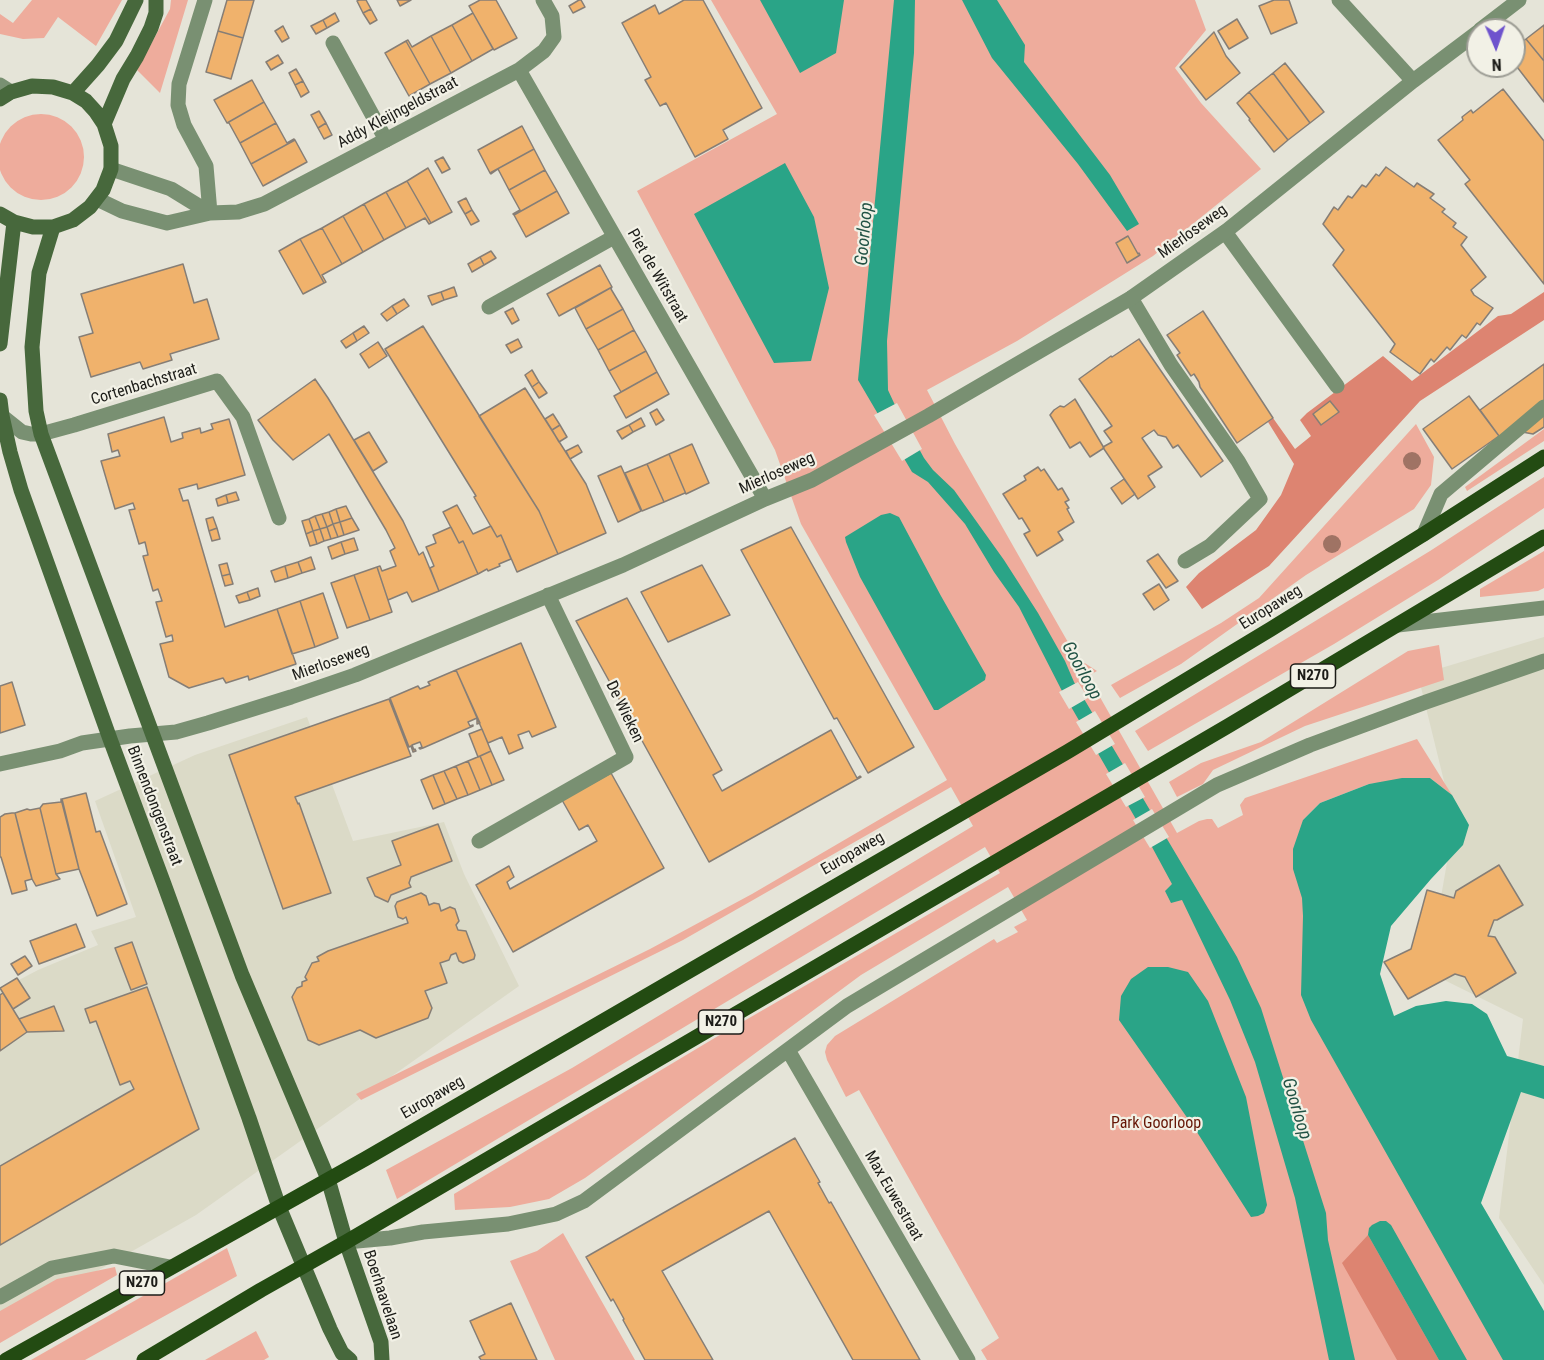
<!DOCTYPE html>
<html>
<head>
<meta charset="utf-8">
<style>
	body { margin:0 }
	#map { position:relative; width:1544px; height:1360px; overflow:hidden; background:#e5e4d8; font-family:"Roboto Condensed",sans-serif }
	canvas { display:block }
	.north { position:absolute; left:1466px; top:18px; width:60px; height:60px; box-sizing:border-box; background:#f2f1e6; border:2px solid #9c9c94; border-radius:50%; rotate:178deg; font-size:16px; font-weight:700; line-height:24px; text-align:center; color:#1c1c18 }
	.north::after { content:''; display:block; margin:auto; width:21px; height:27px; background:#6e53cd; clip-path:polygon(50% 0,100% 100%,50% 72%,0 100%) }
</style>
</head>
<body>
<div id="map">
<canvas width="1544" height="1360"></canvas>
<div class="north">N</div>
</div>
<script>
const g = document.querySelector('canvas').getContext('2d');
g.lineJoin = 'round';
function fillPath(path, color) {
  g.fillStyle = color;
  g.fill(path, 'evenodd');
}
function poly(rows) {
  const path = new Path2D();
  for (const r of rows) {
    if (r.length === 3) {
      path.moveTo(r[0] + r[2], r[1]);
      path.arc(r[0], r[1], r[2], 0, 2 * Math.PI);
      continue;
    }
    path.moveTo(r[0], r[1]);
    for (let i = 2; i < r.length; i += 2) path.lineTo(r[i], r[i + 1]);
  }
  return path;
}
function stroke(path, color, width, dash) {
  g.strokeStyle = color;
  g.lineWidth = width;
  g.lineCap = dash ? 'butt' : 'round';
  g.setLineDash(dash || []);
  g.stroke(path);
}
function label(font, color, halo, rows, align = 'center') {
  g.font = font + ' "Roboto Condensed",sans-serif';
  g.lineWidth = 4.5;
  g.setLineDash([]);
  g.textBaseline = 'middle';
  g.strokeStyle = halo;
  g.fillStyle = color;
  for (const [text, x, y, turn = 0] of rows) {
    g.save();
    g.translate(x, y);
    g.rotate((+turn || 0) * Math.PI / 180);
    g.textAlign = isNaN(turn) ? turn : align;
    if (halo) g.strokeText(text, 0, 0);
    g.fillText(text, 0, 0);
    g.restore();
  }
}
fillPath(poly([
	[1544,637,1544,1285,1499,1218,1523,1019,1428,972,1454,822,1418,675],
	[307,717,353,841,444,822,464,874,519,986,196,1215,0,1326,0,990,38,970,98,945,91,931,136,917,95,801,195,755]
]), '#dbdac7');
fillPath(poly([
	[32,0,122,0,96,46,58,17,44,38,23,39,0,34,0,14,13,23],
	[171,0,188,0,160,93,137,70,170,9],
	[711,0,1195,0,1206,30,1175,68,1201,103,1261,169,1153,256,1017,341,927,390,955,444,1077,658,1097,671,1088,676,1177,833,1199,821,1207,819,1212,819,1218,828,1243,815,1240,805,1245,798,1417,739,1452,795,1430,778,1369,784,1320,803,1303,820,1540,1360,987,1360,981,1350,999,1338,859,1090,846,1097,827,1060,825,1052,827,1045,835,1036,994,939,997,943,1018,932,1014,927,1027,920,1008,887,861,975,646,1134,585,1178,549,1199,510,1207,455,1210,454,1194,718,1036,1000,873,985,847,397,1199,386,1170,572,1068,973,826,951,787,683,940,361,1100,356,1094,650,949,752,894,947,780,801,524,775,450,637,191,777,114],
	[41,157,43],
	[1416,424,1434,457,1431,485,1414,509,1306,575,1181,664,1120,698,1111,685,1221,623,1259,598],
	[1544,429,1544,441,1467,491,1465,487],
	[1544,477,1544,508,1438,580,1334,644,1148,751,1135,731,1430,551],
	[1544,551,1544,588,1538,591,1480,597,1480,589],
	[1439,645,1444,680,1305,726,1213,770,1203,784,1177,797,1169,782,1201,763,1261,742,1408,651],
	[563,1233,635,1360,555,1360,510,1261,537,1251],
	[227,1248,237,1276,85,1360,31,1360],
	[115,1267,117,1275,0,1343,0,1311,57,1279],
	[256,1331,269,1357,264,1360,205,1360]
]), '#eeac9c');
fillPath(poly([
	[1544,292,1544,320,1420,401,1269,566,1202,609,1186,587,1199,573,1256,530,1281,495,1294,464,1268,422,1273,418,1295,449,1311,436,1300,420,1307,413,1383,356,1412,381,1498,316,1511,314],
	[1368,1235,1439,1360,1397,1360,1342,1263]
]), '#dd8471');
fillPath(poly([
	[760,0,844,0,836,53,800,73],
	[894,0,915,0,914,53,887,341,888,390,894,403,924,458,933,470,954,490,1004,560,1038,613,1065,661,1074,682,1237,957,1261,1008,1326,1213,1328,1240,1355,1360,1329,1360,1295,1198,1255,1062,1230,1000,1182,900,1171,903,1165,891,1172,884,1152,847,1062,691,1019,607,994,572,965,524,928,482,912,472,858,380],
	[962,0,997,0,1025,45,1024,62,1110,175,1139,224,1127,231,1078,164,992,58],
	[785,163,814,217,829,288,811,361,774,363,694,214],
	[890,513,899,517,941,596,986,675,985,680,938,710,934,710,860,577,846,542,845,537,881,515],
	[1402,778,1430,778,1452,795,1469,825,1463,845,1431,879,1391,926,1380,974,1394,1016,1416,1006,1446,1001,1472,1004,1487,1014,1507,1056,1544,1066,1544,1099,1521,1092,1481,1203,1544,1311,1544,1360,1503,1360,1311,1020,1301,995,1303,916,1302,898,1293,869,1293,849,1303,820,1320,803,1369,784],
	[1148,967,1168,967,1188,972,1208,1001,1246,1097,1267,1205,1264,1213,1258,1216,1251,1217,1195,1129,1119,1020,1121,996,1131,979],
	[1380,1221,1386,1221,1391,1225,1467,1360,1439,1360,1368,1235,1369,1228,1372,1225]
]), '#2aa487');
fillPath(poly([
	[897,403,922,449,902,461,874,415],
	[1078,682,1088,698,1069,709,1059,692],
	[1095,711,1115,744,1096,755,1076,722],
	[1125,763,1145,797,1126,807,1106,774],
	[1152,809,1169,837,1150,848,1133,820]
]), '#e5e4d8');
const building = poly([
	[227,0,254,0,243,38,218,31,227,0],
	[359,0,366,0,371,9,363,13,357,1,359,0],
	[397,0,411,0,400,6,397,0],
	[480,0,496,0,517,38,494,50,469,6,480,0],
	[579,0,581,0,585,7,573,13,569,6,579,0],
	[684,0,703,0,762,108,723,130,728,139,695,157,666,103,660,106,656,99,645,80,651,77,622,23,655,5,659,14,684,0],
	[1274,0,1289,0,1297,23,1271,34,1259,6,1274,0],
	[371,9,377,20,370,24,363,13,371,9],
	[335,13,339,21,327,28,323,20,335,13],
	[473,13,493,49,472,61,452,25,473,13],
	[1237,19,1248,38,1229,49,1218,31,1237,19],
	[323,20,327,28,316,34,311,26,323,20],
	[452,25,472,61,451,73,431,36,452,25],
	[1544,25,1544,61,1526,39,1544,25],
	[283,26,289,38,282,42,275,31,283,26],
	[218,31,243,38,231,79,206,72,218,31],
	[1214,32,1226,56,1240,73,1206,100,1180,67,1214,32],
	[431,36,451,73,430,84,406,41,408,40,412,47,431,36],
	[1526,39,1544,61,1544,102,1514,63,1514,48,1526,39],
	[406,41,430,84,409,96,385,53,406,41],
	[278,55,283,63,271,70,266,62,278,55],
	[1285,63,1324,112,1310,123,1273,73,1285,63],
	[296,69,303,81,295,85,289,73,296,69],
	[1273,73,1310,123,1288,140,1249,92,1273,73],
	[252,80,264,102,227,123,214,100,252,80],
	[303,81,309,92,301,97,295,85,303,81],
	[1503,89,1544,141,1544,284,1465,184,1470,180,1438,140,1463,120,1462,117,1471,110,1473,113,1503,89],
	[1249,92,1288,140,1274,152,1249,120,1250,119,1237,103,1249,92],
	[264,102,276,123,240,143,229,123,227,123,264,102],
	[319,111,326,123,318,128,311,115,319,111],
	[276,123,287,143,294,139,295,140,251,164,240,143,276,123],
	[326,123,332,135,324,139,318,128,326,123],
	[522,126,534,149,490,173,478,150,522,126],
	[295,140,307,162,263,186,251,164,295,140],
	[534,149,545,170,509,190,498,169,491,174,490,173,534,149],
	[443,157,450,169,442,173,435,161,443,157],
	[1386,167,1414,187,1417,183,1434,194,1430,198,1445,209,1442,212,1456,223,1453,227,1467,237,1461,245,1486,277,1471,290,1474,295,1493,308,1480,325,1477,323,1466,338,1462,335,1450,350,1447,347,1434,362,1431,359,1420,374,1390,352,1395,344,1333,265,1344,250,1323,224,1334,207,1338,210,1348,196,1352,198,1362,185,1366,187,1376,174,1379,176,1386,167],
	[428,168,452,212,431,223,407,181,428,168],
	[545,170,557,191,514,215,513,214,520,210,509,190,545,170],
	[407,181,431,223,429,224,425,218,406,228,386,192,407,181],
	[557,191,569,213,526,237,514,215,557,191],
	[386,192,406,228,384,240,364,204,386,192],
	[466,198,472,210,465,214,458,202,466,198],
	[364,204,384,240,363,252,343,216,364,204],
	[472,210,479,221,471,225,465,214,472,210],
	[343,216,363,252,342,264,322,228,343,216],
	[322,228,342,264,322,275,326,282,324,283,300,239,322,228],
	[1128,236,1138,254,1139,253,1140,255,1127,263,1116,243,1128,236],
	[300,239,324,283,303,294,279,251,300,239],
	[491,251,496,258,484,265,480,257,491,251],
	[480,257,484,265,472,272,468,264,480,257],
	[183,264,194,303,207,299,219,339,170,354,172,360,143,369,140,362,91,377,79,337,93,333,81,294,183,264],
	[600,265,612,287,559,316,547,294,600,265],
	[454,287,457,296,444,300,441,292,454,287],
	[612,287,611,289,623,309,586,329,575,308,612,287],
	[441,292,444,300,432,305,428,296,441,292],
	[404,299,409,306,397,314,392,306,404,299],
	[392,306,397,314,387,321,381,314,392,306],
	[513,308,519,320,512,324,505,312,513,308],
	[623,309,634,330,598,350,586,329,623,309],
	[1203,311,1273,418,1237,443,1200,387,1199,382,1194,374,1191,376,1177,355,1180,353,1167,335,1203,311],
	[364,326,369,333,357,341,353,333,364,326],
	[423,326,539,511,558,554,517,572,501,535,497,537,474,497,476,496,385,349,423,326],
	[634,330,646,351,609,371,598,350,634,330],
	[353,333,357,341,346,348,341,341,353,333],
	[518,339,522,347,511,353,506,345,518,339],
	[1139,339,1223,461,1201,477,1178,445,1173,448,1166,437,1158,435,1154,430,1142,438,1162,467,1148,476,1155,487,1138,499,1104,449,1103,447,1112,442,1104,431,1112,426,1079,379,1111,356,1112,357,1139,339],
	[378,342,387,356,369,368,360,354,378,342],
	[646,351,657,372,621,392,609,371,646,351],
	[1544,364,1544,427,1533,434,1517,431,1500,444,1496,438,1499,436,1480,410,1544,364],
	[532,370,539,382,532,387,525,375,532,370],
	[657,372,669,394,626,418,614,396,657,372],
	[315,379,328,398,403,521,419,555,423,552,439,591,412,602,407,592,388,600,377,567,380,566,382,571,396,566,390,551,395,548,386,530,329,434,293,460,273,440,258,420,315,379],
	[539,382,547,393,539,398,532,387,539,382],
	[525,388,586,484,606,533,558,554,539,511,479,416,525,388],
	[1469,396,1499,436,1452,469,1423,429,1469,396],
	[1075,399,1104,448,1090,457,1080,442,1070,448,1050,415,1054,410,1060,406,1064,407,1075,399],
	[1330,401,1339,412,1321,425,1313,414,1330,401],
	[657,409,664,420,656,425,650,413,657,409],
	[553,414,560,425,552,430,545,419,553,414],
	[164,417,171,442,183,438,182,433,200,428,201,433,213,429,211,424,229,419,245,475,198,489,197,484,179,489,183,501,188,500,225,627,277,609,296,664,249,680,248,676,226,683,223,678,189,688,169,677,160,644,173,641,172,635,166,637,156,602,162,601,158,589,153,591,143,556,148,555,145,542,139,544,129,510,135,509,133,503,115,509,101,461,120,456,118,450,112,452,108,434,164,417],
	[641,418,645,426,633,432,629,425,641,418],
	[560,425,567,437,559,442,552,430,560,425],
	[629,425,633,432,622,439,617,431,629,425],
	[369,432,387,462,373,471,354,440,369,432],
	[692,444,709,483,686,494,669,454,692,444],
	[578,445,582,452,570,459,566,451,578,445],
	[669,454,686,494,685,493,664,502,647,464,669,454],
	[647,464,664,502,642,511,625,473,647,464],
	[621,466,641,511,618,522,598,476,621,466],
	[1038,467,1041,471,1044,469,1058,490,1062,488,1069,500,1065,502,1069,508,1067,509,1074,522,1058,532,1063,540,1037,556,1024,534,1030,531,1022,518,1019,519,1003,494,1026,480,1024,476,1038,467],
	[1124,479,1135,494,1122,504,1111,488,1124,479],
	[236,492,239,500,228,503,226,495,236,492],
	[226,495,228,503,218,506,216,499,226,495],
	[457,505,473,534,491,526,497,537,501,535,511,559,499,564,500,566,488,571,487,569,478,574,463,541,459,543,443,512,457,505],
	[346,506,352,518,340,522,336,509,346,506],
	[336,509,340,522,333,524,329,512,336,509],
	[329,512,333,524,327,527,322,514,329,512],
	[322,514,327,527,320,529,315,516,322,514],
	[315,516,320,529,313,531,309,519,315,516],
	[213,517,217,528,209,531,206,519,213,517],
	[352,518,359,530,344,535,340,522,352,518],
	[309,519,313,531,306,534,302,521,309,519],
	[340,522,344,535,338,537,333,524,340,522],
	[333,524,338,537,331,539,327,527,333,524],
	[327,527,331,539,324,541,320,529,327,527],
	[451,527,459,543,463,541,478,574,439,591,430,568,434,566,426,547,436,543,433,535,451,527],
	[791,527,914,747,868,773,837,718,834,719,741,550,791,527],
	[217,528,220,539,212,541,209,531,217,528],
	[320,529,324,541,317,544,313,531,320,529],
	[313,531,317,544,310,546,306,534,313,531],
	[354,538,358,550,345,554,341,542,354,538],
	[341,542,345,554,332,559,328,547,341,542],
	[1158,554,1178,581,1166,588,1147,561,1158,554],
	[311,557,315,569,302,573,298,562,311,557],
	[298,562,302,573,288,578,285,566,298,562],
	[227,563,230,574,222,576,219,565,227,563],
	[702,565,730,615,668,642,641,592,702,565],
	[285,566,288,578,275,582,271,571,285,566],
	[377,567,392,612,370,620,354,575,377,567],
	[230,574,233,584,225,586,222,576,230,574],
	[354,575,370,620,347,628,331,583,354,575],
	[1159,584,1169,600,1154,610,1143,594,1159,584],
	[258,588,260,596,250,600,247,592,258,588],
	[247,592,250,600,239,603,236,596,247,592],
	[323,593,338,638,315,647,300,601,323,593],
	[627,598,722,770,713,775,722,791,831,730,857,778,860,776,861,777,709,862,576,621,627,598],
	[300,601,315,647,292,654,277,609,300,601],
	[521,643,556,727,532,737,529,731,518,735,523,748,509,754,502,737,488,743,456,670,521,643],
	[456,670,480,723,477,724,477,718,468,722,470,726,473,725,473,726,423,748,420,749,419,748,422,747,420,742,412,745,414,750,415,749,416,751,413,752,411,746,409,747,390,698,418,686,420,689,430,685,428,682,456,670],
	[12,682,25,725,0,733,0,686,12,682],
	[389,699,411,756,295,797,298,804,299,803,331,893,283,909,229,755,389,699],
	[482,729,491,751,478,757,469,734,482,729],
	[491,751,504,780,492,785,480,756,491,751],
	[480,756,492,785,480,790,468,761,480,756],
	[468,761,480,790,468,795,456,766,468,761],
	[456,766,468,795,457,799,444,771,456,766],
	[444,771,457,799,445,804,433,775,444,771],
	[611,773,664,868,513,952,476,885,509,866,514,877,507,882,510,889,597,841,588,825,579,830,562,800,611,773],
	[433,775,445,804,433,809,421,780,433,775],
	[86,793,96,832,100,831,127,904,97,916,79,869,62,799,86,793],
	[61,799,79,869,56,874,40,808,43,804,61,802,61,799],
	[40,808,56,874,60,879,36,886,32,879,25,853,15,813,27,809,30,810,40,808],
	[12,813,15,813,32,879,25,881,27,890,12,894,1,857,0,857,0,817,5,814,12,813],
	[438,824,452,861,411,877,409,883,411,887,391,895,388,902,375,896,367,878,401,865,392,841,438,824],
	[1499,865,1523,905,1497,920,1494,920,1488,936,1495,937,1516,973,1476,997,1465,977,1455,974,1408,999,1384,962,1411,949,1427,890,1454,898,1456,891,1499,865],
	[421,893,426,896,429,905,434,903,439,904,441,911,450,907,455,909,459,921,456,925,458,930,466,931,475,955,474,959,463,963,459,961,456,953,451,955,449,960,440,963,447,983,425,991,432,1008,428,1018,376,1038,360,1030,319,1045,308,1040,292,997,297,988,302,986,302,982,307,980,305,977,312,963,319,961,317,957,328,951,408,923,406,917,403,919,398,917,395,906,397,902,421,893],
	[76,924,85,947,39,964,30,941,76,924],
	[132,942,147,984,131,990,115,948,132,942],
	[25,956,32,966,18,975,11,964,25,956],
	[17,978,30,998,13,1009,0,988,17,978],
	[147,987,199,1129,0,1245,0,1166,134,1089,130,1081,120,1085,96,1021,90,1023,85,1009,147,987],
	[3,993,27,1032,0,1051,0,995,3,993],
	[54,1006,64,1031,27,1032,19,1019,54,1006],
	[795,1138,820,1182,818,1183,829,1203,831,1202,920,1360,853,1360,769,1211,662,1271,713,1360,645,1360,623,1320,624,1319,613,1299,611,1301,586,1257,795,1138],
	[511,1303,537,1360,481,1360,479,1357,485,1354,470,1321,511,1303]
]);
fillPath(building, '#f0b26c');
stroke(building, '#867e76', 1.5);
stroke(poly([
	[333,43,386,140],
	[1225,232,1337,386],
	[1131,298,1171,365,1238,461,1260,499,1210,546,1185,561],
	[489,307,614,237],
	[2,416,22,432,31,434,41,434,74,425,217,381,243,417,279,518],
	[1424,534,1441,494,1544,407],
	[1398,625,1544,608],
	[0,1297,52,1268,114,1256,170,1267]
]), '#799072', 15);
stroke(poly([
	[205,0,179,84,178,105,184,125,206,166,210,213],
	[1339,0,1413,81],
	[1480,30,1519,0],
	[519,70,765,499],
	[0,85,11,92],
	[111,169,171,189,210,213],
	[97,199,122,211,167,223,210,213,238,212,264,204,519,70,544,51,554,37,552,16,543,0],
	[0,764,60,751,82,743,130,736,176,732,208,723,291,697,355,675,623,565,765,499,812,480,928,416,1131,298,1225,232,1413,81,1478,32],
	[479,841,626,757,548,595],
	[788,1050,968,1360],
	[346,1242,390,1238,423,1232,508,1224,556,1214,584,1201,847,1006,1217,785,1310,745,1426,702,1544,661]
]), '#799072', 15);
stroke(poly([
	[73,93,98,65,116,41,136,0],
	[0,99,11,92,32,86,53,87,73,93,86,101,96,112,104,124,111,146,111,169,103,190,90,207,73,220,53,227,33,227,14,222,0,214],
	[104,124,123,79,137,56,151,28,156,13,156,0],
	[53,227,39,273,32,347,36,411,41,434,242,975,328,1179,346,1242,381,1342,382,1360],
	[0,344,14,222],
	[0,400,2,416,10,452,21,490,110,739,164,884,249,1118,279,1207,330,1329,342,1353,350,1360]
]), '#47683c', 15);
stroke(poly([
	[6,1360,365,1159,1067,752,1271,629,1424,534,1544,457],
	[144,1360,261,1290,346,1242,1228,726,1544,537]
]), '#234b12', 15);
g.fillStyle = '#9f7364';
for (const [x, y] of [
	[1412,461],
	[1332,544]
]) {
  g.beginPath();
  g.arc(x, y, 9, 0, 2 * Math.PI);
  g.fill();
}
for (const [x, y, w] of [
	[1313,676,45],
	[721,1022,45],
	[142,1283,45]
]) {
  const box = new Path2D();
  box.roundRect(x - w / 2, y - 12, w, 24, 4.5);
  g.fillStyle = '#f2f1e6';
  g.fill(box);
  stroke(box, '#1c1c18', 1.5);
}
label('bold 15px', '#1c1c18', null, [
	["N270",1313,676],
	["N270",721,1022],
	["N270",142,1283]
]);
label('16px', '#1c1c18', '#f2f1e6', [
	["Addy Kleijngeldstraat",398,113,-28],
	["Mierloseweg",1193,232,-36],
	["Piet de Witstraat",657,276,60],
	["Cortenbachstraat",144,385,-17],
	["Mierloseweg",777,474,-24],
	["Europaweg",1271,608,-32],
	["Mierloseweg",331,663,-20],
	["De Wieken",624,712,64],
	["Binnendongenstraat",154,806,69],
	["Europaweg",853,854,-30],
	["Europaweg",433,1098,-30],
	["Max Euwestraat",893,1196,60],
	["Boerhaavelaan",382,1295,72]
]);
label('16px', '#661706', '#f2f1e6', [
	["Park Goorloop",1156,1124]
]);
label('italic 18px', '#225345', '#f2f1e6', [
	["Goorloop",865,234,-85],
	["Goorloop",1081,671,61],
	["Goorloop",1296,1109,73]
]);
</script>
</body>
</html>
